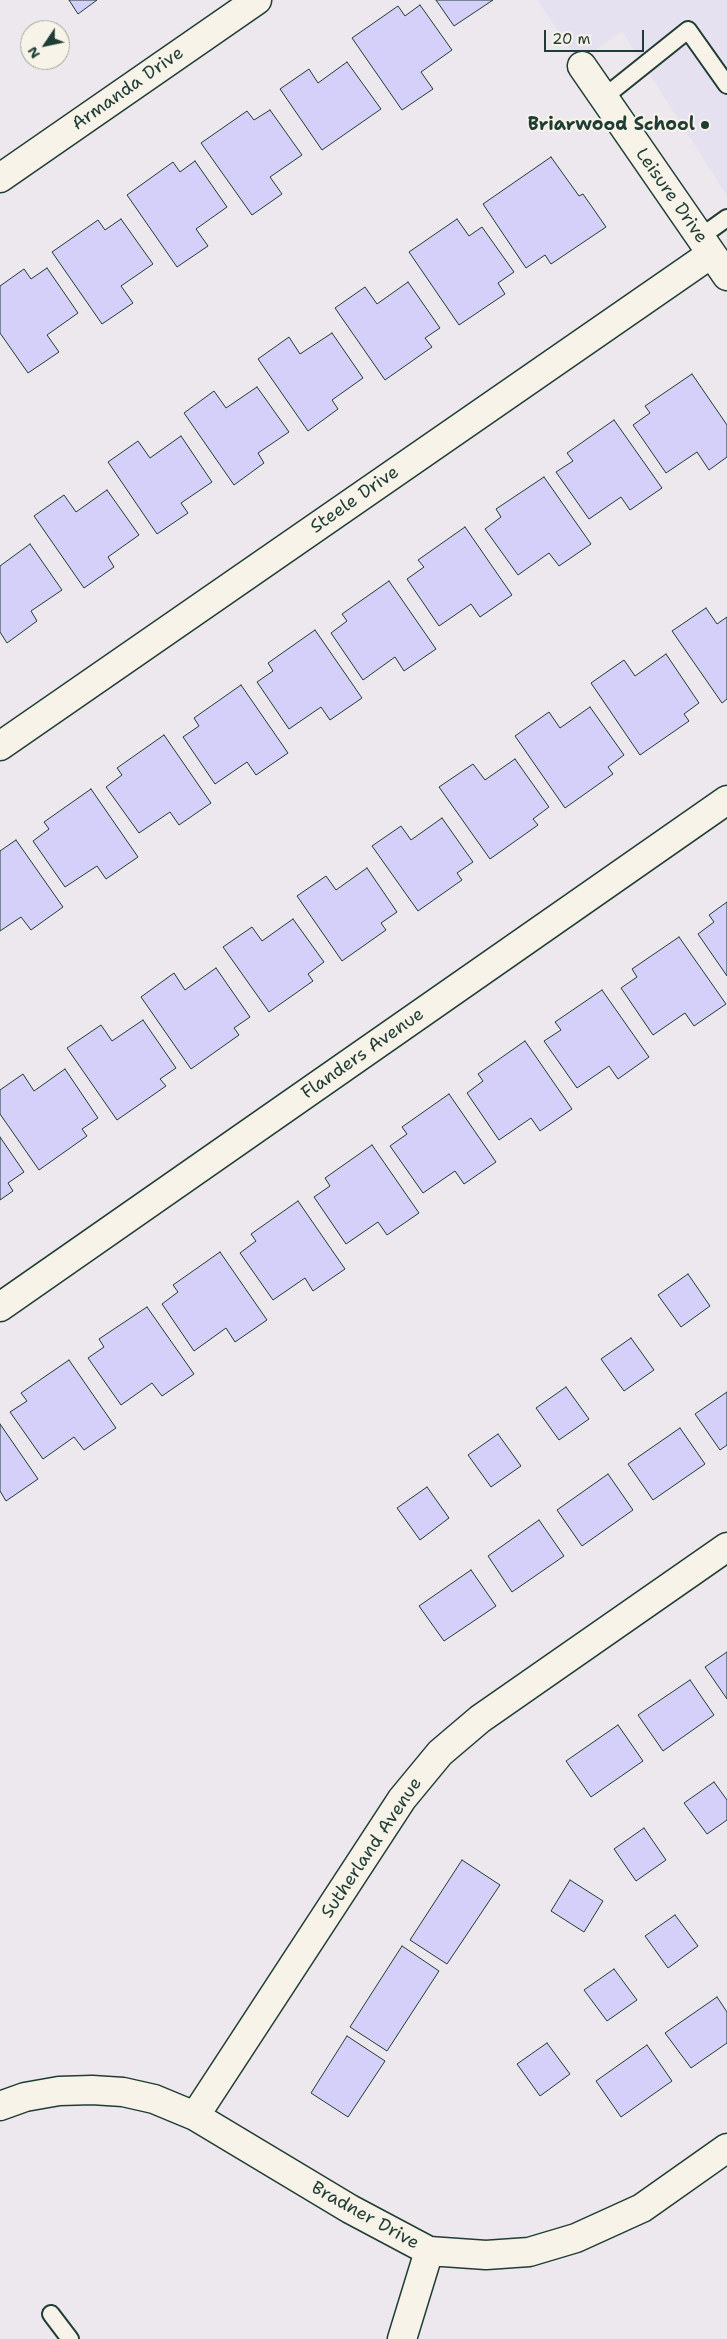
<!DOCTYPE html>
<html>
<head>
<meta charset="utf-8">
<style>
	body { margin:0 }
	#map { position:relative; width:727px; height:2339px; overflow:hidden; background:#ede8ed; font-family:"Shantell Sans",sans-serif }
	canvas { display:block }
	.north { position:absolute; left:20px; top:20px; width:50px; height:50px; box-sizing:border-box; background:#f7f3e8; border:1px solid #a1aaa0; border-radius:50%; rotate:236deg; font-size:14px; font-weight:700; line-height:20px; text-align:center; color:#1f3d34 }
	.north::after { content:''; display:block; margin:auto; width:18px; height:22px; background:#1f3d34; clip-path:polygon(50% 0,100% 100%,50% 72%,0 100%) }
	.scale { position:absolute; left:544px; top:30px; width:100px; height:22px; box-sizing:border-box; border:2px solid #1f3d34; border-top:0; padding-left:6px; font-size:15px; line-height:18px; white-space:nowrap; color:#1f3d34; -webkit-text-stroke:4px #f7f3e8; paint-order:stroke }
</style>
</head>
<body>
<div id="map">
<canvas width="727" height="2339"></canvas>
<div class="north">N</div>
<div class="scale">20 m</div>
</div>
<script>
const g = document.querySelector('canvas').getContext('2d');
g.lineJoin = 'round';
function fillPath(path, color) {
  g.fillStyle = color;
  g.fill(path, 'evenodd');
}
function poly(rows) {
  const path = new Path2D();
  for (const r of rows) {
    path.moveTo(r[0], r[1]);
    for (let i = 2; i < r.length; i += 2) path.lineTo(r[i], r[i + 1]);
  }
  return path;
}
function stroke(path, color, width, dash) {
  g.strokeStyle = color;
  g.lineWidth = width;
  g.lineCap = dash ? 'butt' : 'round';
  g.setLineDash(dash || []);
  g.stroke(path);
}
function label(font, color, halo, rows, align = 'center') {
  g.font = font + ' "Shantell Sans",sans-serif';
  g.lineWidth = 4;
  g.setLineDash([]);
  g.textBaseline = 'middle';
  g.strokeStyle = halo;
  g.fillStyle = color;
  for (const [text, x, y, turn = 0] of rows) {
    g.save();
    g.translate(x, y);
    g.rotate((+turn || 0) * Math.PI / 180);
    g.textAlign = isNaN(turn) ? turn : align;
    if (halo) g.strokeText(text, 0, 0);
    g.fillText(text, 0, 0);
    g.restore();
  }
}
fillPath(poly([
	[537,0,727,0,727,196,622,31,579,61]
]), '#e6e1f1');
const building = poly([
	[69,0,97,0,78,14,69,0],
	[436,0,493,0,454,26,436,0],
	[420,5,452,50,421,72,433,89,402,110,352,38,398,6,405,16,420,5],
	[347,62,381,109,322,150,280,89,309,69,318,83,347,62],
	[270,110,302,155,270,177,282,194,252,215,201,143,247,111,254,120,270,110],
	[551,157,579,196,583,194,606,227,551,264,545,255,526,268,483,204,551,157],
	[195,161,227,207,196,229,208,246,177,267,127,195,173,162,180,172,195,161],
	[121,219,153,264,121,286,133,303,102,324,52,252,98,220,105,230,121,219],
	[457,219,469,236,482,227,514,272,498,283,505,294,459,325,409,252,457,219],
	[47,268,78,313,47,335,59,352,28,373,0,333,0,286,24,269,31,279,47,268],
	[408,282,440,328,425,338,432,347,385,380,335,308,365,287,377,304,408,282],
	[332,333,363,378,332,400,338,409,308,431,258,359,289,337,300,354,332,333],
	[692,374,727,425,727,457,709,470,697,452,666,473,633,425,650,413,645,406,692,374],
	[257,387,289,432,258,453,264,463,234,485,184,413,214,391,226,408,257,387],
	[614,420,662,488,630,510,621,497,589,519,556,472,573,461,567,453,614,420],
	[181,436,212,482,181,503,188,513,157,534,108,462,138,441,150,458,181,436],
	[544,477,591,544,559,566,549,553,518,575,485,529,501,517,496,509,544,477],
	[107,490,139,535,108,557,114,567,84,588,34,516,64,495,76,512,107,490],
	[465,527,512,595,480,617,471,604,439,626,407,579,424,567,418,560,465,527],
	[30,544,62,590,31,611,37,621,7,643,0,632,0,566,30,544],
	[389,581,436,649,404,671,395,657,363,680,331,633,347,621,342,614,389,581],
	[706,608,717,624,727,617,727,699,722,703,672,631,706,608],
	[315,630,362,698,330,720,321,707,289,729,257,682,273,671,268,663,315,630],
	[666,654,699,703,684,714,689,721,640,755,591,683,624,660,635,676,666,654],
	[241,685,288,753,256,775,247,762,215,784,183,737,199,726,194,718,241,685],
	[590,707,624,755,608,767,613,774,565,808,515,736,549,712,560,728,590,707],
	[164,735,211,803,179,825,170,812,139,833,106,787,122,775,117,768,164,735],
	[515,759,549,807,533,819,538,825,490,859,439,787,473,764,485,780,515,759],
	[91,789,138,857,106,879,97,866,65,887,33,841,49,829,44,822,91,789],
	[442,818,473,862,457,873,462,880,418,911,372,846,401,826,411,840,442,818],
	[16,840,63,907,31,930,21,917,0,931,0,851,16,840],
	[367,868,397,912,381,923,386,930,342,961,297,896,326,876,336,890,367,868],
	[727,902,727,976,698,934,714,922,709,915,727,902],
	[293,919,324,962,308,974,313,981,269,1012,223,947,252,927,262,941,293,919],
	[679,937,726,1004,694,1026,685,1013,653,1035,621,988,637,977,632,969,679,937],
	[216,968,250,1017,234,1028,239,1035,191,1069,141,997,174,973,185,990,216,968],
	[602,990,649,1057,618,1079,609,1066,577,1088,544,1041,561,1030,555,1022,602,990],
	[143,1020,176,1068,160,1079,166,1086,117,1120,67,1048,101,1025,112,1041,143,1020],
	[525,1041,572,1109,540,1131,531,1118,499,1140,467,1093,483,1081,478,1074,525,1041],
	[65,1069,98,1118,82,1129,87,1136,39,1170,0,1114,0,1090,23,1074,34,1091,65,1069],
	[449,1094,496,1162,464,1184,455,1171,423,1193,390,1146,407,1134,402,1127,449,1094],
	[0,1137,24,1172,8,1183,13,1191,0,1200,0,1137],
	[372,1145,419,1213,387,1235,378,1222,346,1244,314,1197,330,1186,325,1178,372,1145],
	[298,1201,345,1269,313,1291,305,1278,273,1300,240,1253,256,1241,251,1234,298,1201],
	[220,1252,267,1320,235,1342,226,1328,194,1351,162,1304,178,1292,173,1285,220,1252],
	[688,1274,710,1306,681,1327,658,1295,688,1274],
	[147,1307,194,1374,162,1396,152,1383,121,1405,88,1358,104,1347,99,1339,147,1307],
	[631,1338,654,1370,624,1391,601,1359,631,1338],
	[69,1360,116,1428,84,1450,74,1437,43,1459,10,1412,27,1401,21,1393,69,1360],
	[566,1387,589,1419,559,1440,536,1408,566,1387],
	[727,1392,727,1445,720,1450,695,1414,727,1392],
	[0,1424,38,1479,6,1501,0,1491,0,1424],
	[680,1428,705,1464,653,1500,628,1464,680,1428],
	[498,1434,521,1466,491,1487,468,1455,498,1434],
	[608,1474,633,1510,582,1546,557,1510,608,1474],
	[427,1487,449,1518,420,1540,397,1508,427,1487],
	[539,1520,564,1556,512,1592,488,1556,539,1520],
	[471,1570,496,1606,444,1641,419,1606,471,1570],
	[727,1652,727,1699,705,1667,727,1652],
	[690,1680,714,1715,663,1751,638,1715,690,1680],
	[618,1725,643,1761,591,1797,566,1761,618,1725],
	[714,1782,727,1800,727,1820,707,1834,684,1803,714,1782],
	[644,1828,666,1860,636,1881,614,1849,644,1828],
	[462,1860,500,1885,447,1964,410,1940,462,1860],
	[570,1880,603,1901,584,1932,551,1911,570,1880],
	[675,1915,698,1946,668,1968,645,1936,675,1915],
	[402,1946,439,1971,387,2051,350,2027,402,1946],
	[614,1969,637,2000,607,2021,584,1990,614,1969],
	[717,1997,727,2012,727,2043,691,2068,665,2033,717,1997],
	[347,2036,385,2061,348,2117,311,2093,347,2036],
	[547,2043,570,2074,540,2096,517,2064,547,2043],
	[647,2045,672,2081,621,2117,596,2081,647,2045]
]);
fillPath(building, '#d5d0f9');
stroke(building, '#1f3d34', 1);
const service = poly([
	[603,98,688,30,727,85],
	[699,238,727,218],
	[51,2314,70,2339]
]);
const minor = poly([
	[582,66,727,276],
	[0,178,257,0],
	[0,746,711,254],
	[0,1307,727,800],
	[0,2106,25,2097,59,2091,92,2090,123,2092,154,2099,195,2116,350,2209,429,2251,486,2255,529,2252,576,2238,642,2208,727,2148],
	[195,2116,402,1799,440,1753,480,1719,727,1547],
	[402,2339,429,2251]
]);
stroke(service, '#1f3d34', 20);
stroke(minor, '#1f3d34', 31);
stroke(service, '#f7f3e8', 16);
stroke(minor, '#f7f3e8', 28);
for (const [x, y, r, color] of [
	[705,125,5,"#1f3d34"]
]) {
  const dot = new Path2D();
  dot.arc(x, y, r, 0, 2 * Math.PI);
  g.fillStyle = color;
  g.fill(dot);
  stroke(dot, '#f7f3e8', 2);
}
label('18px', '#1f3d34', '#f7f3e8', [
	["Armanda Drive",128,89,-35],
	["Leisure Drive",671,196,55],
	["Steele Drive",355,500,-35],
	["Flanders Avenue",363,1054,-35],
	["Sutherland Avenue",372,1848,-56],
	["Bradner Drive",365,2216,29]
]);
label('bold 18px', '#1f3d34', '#f7f3e8', [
	["Briarwood School",695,125]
], 'right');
</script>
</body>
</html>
